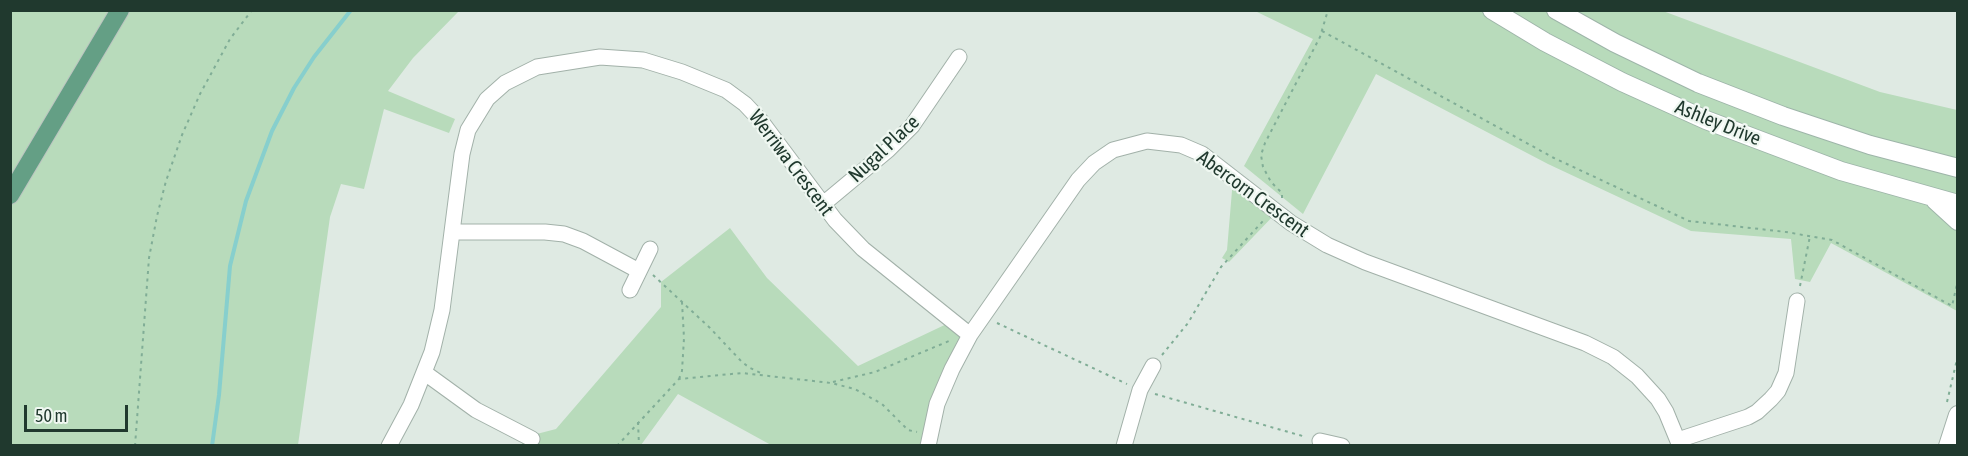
<!DOCTYPE html>
<html>
<head>
<meta charset="utf-8">
<style>
	body { margin:0 }
	#map { position:relative; width:1968px; height:456px; overflow:hidden; background:#dfeae3; font-family:"Asap Condensed",sans-serif }
	canvas { display:block }
	.frame { position:absolute; inset:0; border:12px solid #20392e; pointer-events:none }
	.scale { position:absolute; left:24px; top:405px; width:104px; height:27px; box-sizing:border-box; border:3px solid #20392e; border-top:0; padding-left:8px; font-size:18px; line-height:21px; white-space:nowrap; color:#20392e; -webkit-text-stroke:4px #eff7f1; paint-order:stroke }
</style>
</head>
<body>
<div id="map">
<canvas width="1968" height="456"></canvas>
<div class="frame"></div>
<div class="scale">50 m</div>
</div>
<script>
const g = document.querySelector('canvas').getContext('2d');
g.lineJoin = 'round';
function fillPath(path, color) {
  g.fillStyle = color;
  g.fill(path, 'evenodd');
}
function poly(rows) {
  const path = new Path2D();
  for (const r of rows) {
    path.moveTo(r[0], r[1]);
    for (let i = 2; i < r.length; i += 2) path.lineTo(r[i], r[i + 1]);
  }
  return path;
}
function stroke(path, color, width, dash) {
  g.strokeStyle = color;
  g.lineWidth = width;
  g.lineCap = dash ? 'butt' : 'round';
  g.setLineDash(dash || []);
  g.stroke(path);
}
function label(font, color, halo, rows, align = 'center') {
  g.font = font + ' "Asap Condensed",sans-serif';
  g.lineWidth = 4.5;
  g.setLineDash([]);
  g.textBaseline = 'middle';
  g.strokeStyle = halo;
  g.fillStyle = color;
  for (const [text, x, y, turn = 0] of rows) {
    g.save();
    g.translate(x, y);
    g.rotate((+turn || 0) * Math.PI / 180);
    g.textAlign = isNaN(turn) ? turn : align;
    if (halo) g.strokeText(text, 0, 0);
    g.fillText(text, 0, 0);
    g.restore();
  }
}
fillPath(poly([
	[10,11,459,11,413,58,388,91,455,119,449,133,384,109,364,189,341,184,330,217,298,445,11,445],
	[1255,11,1663,11,1880,92,1957,110,1957,311,1831,243,1810,282,1795,279,1791,239,1691,231,1548,164,1376,74,1303,214,1244,166,1313,39],
	[1233,179,1277,212,1229,262,1222,258,1227,250],
	[730,228,767,278,858,366,953,321,970,335,928,444,771,445,678,394,641,445,521,446,525,437,556,429,661,307,661,282]
]), '#b8dbbb');
stroke(poly([
	[212,446,219,395,230,266,246,201,272,131,294,88,314,57,351,10]
]), '#87cfcd', 4);
const minor = poly([
	[822,205,888,150,912,126,959,57],
	[453,232,545,232,564,234,583,241,639,271],
	[630,290,650,249],
	[425,373,476,410,532,439],
	[1678,440,1748,417,1757,412,1771,399,1778,391,1786,373,1797,301],
	[1320,441,1342,446],
	[389,446,411,405,432,352,442,310,462,154,468,130,487,99,505,83,537,67,600,57,643,60,682,72,726,90,745,104,761,121,835,220,863,249,970,335],
	[928,446,937,404,952,369,970,335,1078,180,1094,163,1113,150,1147,141,1181,145,1202,154,1291,223,1327,245,1365,262,1585,343,1613,357,1637,376,1658,399,1666,412,1680,446],
	[1124,446,1140,390,1153,366]
]);
const tertiary = poly([
	[1948,446,1958,415]
]);
const secondary = poly([
	[1492,10,1545,42,1622,82,1706,120,1841,171,1958,204],
	[1556,10,1615,43,1698,83,1783,116,1870,145,1958,168],
	[1935,200,1958,221]
]);
const primary = poly([
	[10,195,120,10]
]);
stroke(minor, '#a2b1a9', 17);
stroke(tertiary, '#a2b1a9', 20);
stroke(secondary, '#9eb5a9', 20);
stroke(primary, '#bcc4c0', 20);
stroke(poly([
	[1322,31,1554,158,1689,221,1786,232,1832,240,1952,306,1958,280],
	[1282,198,1282,193,1271,182,1263,167,1261,155,1265,143,1320,37,1328,10],
	[653,275,710,328,742,362,750,368,761,373],
	[1800,286,1810,236],
	[997,323,1127,384],
	[1162,355,1188,323,1221,267,1263,221],
	[679,379,682,371,684,338,682,302],
	[833,382,875,372,949,341],
	[1155,394,1306,437],
	[1947,402,1958,355],
	[638,422,639,446],
	[135,446,149,258,157,216,166,181,182,135,200,94,230,39,252,10],
	[617,446,679,379,742,373,831,383,855,389,882,404,908,430,917,432]
]), '#80ad96', 2, [3, 4.5]);
stroke(minor, '#fff', 15);
stroke(tertiary, '#fff', 18);
stroke(secondary, '#fff', 18);
stroke(primary, '#649f85', 18);
label('20px', '#20392e', '#eff7f1', [
	["Ashley Drive",1718,123,22],
	["Nugal Place",884,149,-43],
	["Werriwa Crescent",791,163,53],
	["Abercorn Crescent",1253,194,36]
]);
</script>
</body>
</html>
